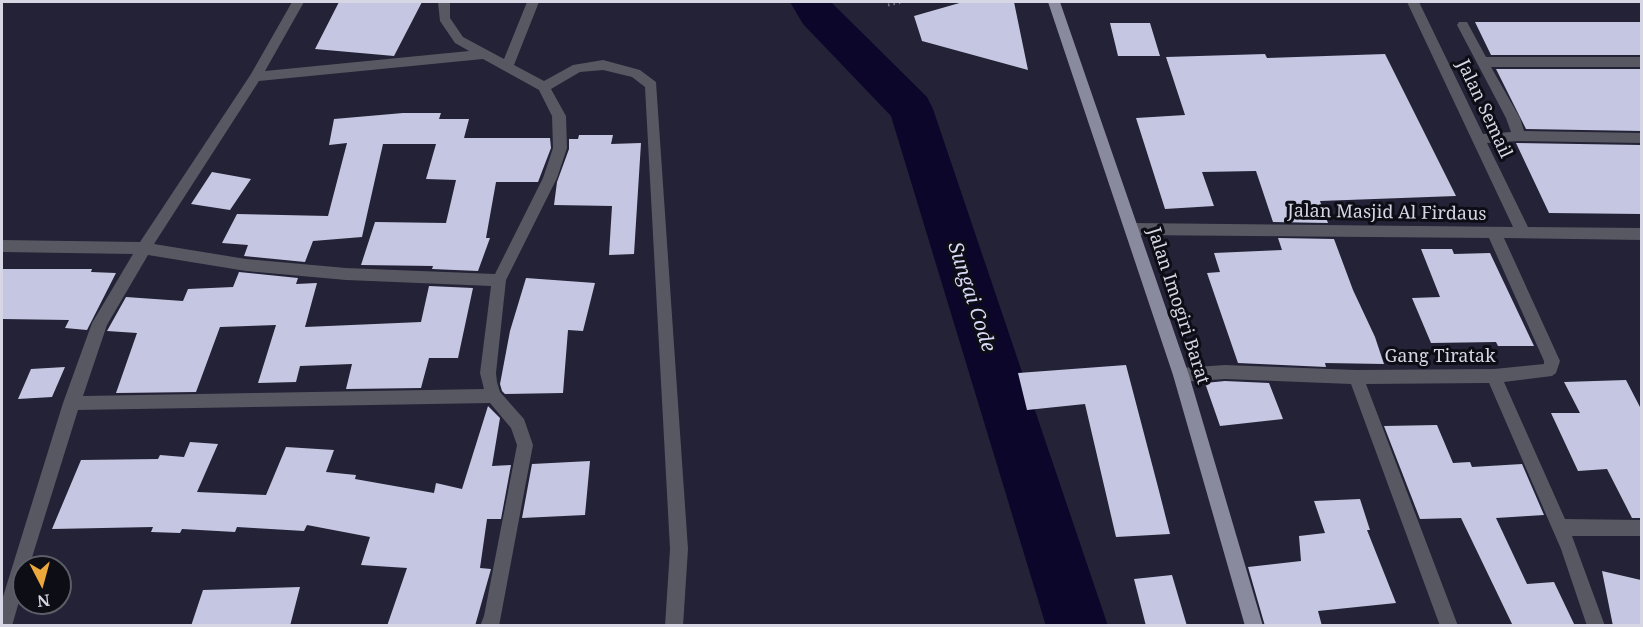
<!DOCTYPE html>
<html>
<head>
<meta charset="utf-8">
<style>
	body { margin:0 }
	#map { position:relative; width:1643px; height:627px; overflow:hidden; background:#232236; font-family:"Noto Serif",serif }
	canvas { display:block }
	.frame { position:absolute; inset:0; border:3px solid #d6d6e4; pointer-events:none }
	.north { position:absolute; left:12px; top:555px; width:60px; height:60px; box-sizing:border-box; background:#0d0d16; border:2px solid #5d5d68; border-radius:50%; rotate:174deg; font-size:16px; font-weight:700; line-height:24px; text-align:center; color:#d6d6e4 }
	.north::after { content:''; display:block; margin:auto; width:21px; height:27px; background:#eda83b; clip-path:polygon(50% 0,100% 100%,50% 72%,0 100%) }
</style>
</head>
<body>
<div id="map">
<canvas width="1643" height="627"></canvas>
<div class="frame"></div>
<div class="north">N</div>
</div>
<script>
const g = document.querySelector('canvas').getContext('2d');
g.lineJoin = 'round';
function poly(rows) {
  const path = new Path2D();
  for (const r of rows) {
    path.moveTo(r[0], r[1]);
    for (let i = 2; i < r.length; i += 2) path.lineTo(r[i], r[i + 1]);
  }
  return path;
}
function fillPath(path, color) {
  g.fillStyle = color;
  g.fill(path, 'evenodd');
}
function stroke(path, color, width, dash) {
  g.strokeStyle = color;
  g.lineWidth = width;
  g.lineCap = dash ? 'butt' : 'round';
  g.setLineDash(dash || []);
  g.stroke(path);
}
function label(font, color, halo, rows, align = 'center') {
  g.font = font + ' "Noto Serif",serif';
  g.lineWidth = 6;
  g.setLineDash([]);
  g.textBaseline = 'middle';
  g.strokeStyle = halo;
  g.fillStyle = color;
  for (const [text, x, y, turn = 0] of rows) {
    g.save();
    g.translate(x, y);
    g.rotate((+turn || 0) * Math.PI / 180);
    g.textAlign = isNaN(turn) ? turn : align;
    if (halo) g.strokeText(text, 0, 0);
    g.fillText(text, 0, 0);
    g.restore();
  }
}
fillPath(poly([
	[790,2,831,2,927,97,933,109,1108,626,1046,626,891,116,803,24,790,2]
]), '#0d062b');
fillPath(poly([
	[339,2,422,2,394,56,315,49],
	[963,2,1014,2,1028,70,922,41,914,16],
	[1475,22,1641,22,1641,55,1491,55],
	[1110,23,1150,23,1160,56,1118,56],
	[1265,54,1267,58,1385,54,1456,196,1320,201,1328,223,1273,222,1256,171,1202,172,1214,206,1165,209,1136,118,1185,115,1166,57],
	[1496,69,1641,69,1641,131,1526,129],
	[403,113,441,113,439,119,469,119,464,138,550,138,551,148,538,182,496,182,486,238,490,238,478,271,432,269,433,266,361,265,375,222,446,223,456,180,426,179,436,144,383,144,362,237,313,241,305,262,244,256,248,245,222,243,237,214,328,216,347,143,329,145,334,119],
	[579,135,613,135,611,144,641,143,634,254,609,255,612,206,554,205,557,182,569,149,569,139,578,139],
	[1516,143,1641,145,1641,214,1549,213],
	[212,172,251,179,230,210,191,204],
	[1278,238,1334,239,1353,290,1375,337,1384,364,1325,363,1326,367,1238,363,1207,273,1220,272,1214,253,1282,250],
	[1421,249,1452,249,1454,254,1490,253,1534,346,1498,346,1496,342,1431,343,1412,298,1440,297],
	[2,269,92,269,91,272,116,273,87,330,65,328,69,320,2,319],
	[239,272,298,278,296,284,317,283,305,327,421,322,429,286,473,288,458,358,429,358,421,388,346,389,352,364,300,366,296,382,258,383,276,325,220,327,196,392,116,393,137,333,107,331,126,297,183,301,188,289,233,287],
	[526,278,595,283,583,331,568,330,563,393,505,394,502,391,500,384,510,331],
	[1126,365,1158,487,1170,534,1116,537,1085,404,1027,410,1018,373],
	[65,367,52,397,18,399,31,369],
	[1626,380,1641,409,1641,518,1632,518,1607,469,1578,471,1551,413,1580,413,1564,382],
	[1225,381,1269,383,1283,419,1220,426,1205,383],
	[488,406,500,418,492,466,511,465,501,519,487,519,480,568,491,569,475,626,387,626,407,568,361,565,370,537,307,525,304,531,237,527,235,532,182,529,180,533,151,532,153,527,52,529,81,460,158,459,160,455,184,457,190,442,218,444,197,492,266,495,286,447,334,450,326,472,356,475,355,479,434,493,436,483,462,489],
	[1437,425,1453,463,1470,462,1472,467,1522,464,1544,515,1496,518,1527,584,1554,582,1575,626,1513,626,1461,518,1420,519,1384,426],
	[590,461,585,515,522,518,532,464],
	[1360,499,1370,530,1367,530,1396,603,1318,611,1322,626,1265,626,1248,567,1301,561,1299,536,1325,533,1314,501],
	[1602,571,1641,580,1641,626,1613,626],
	[1172,575,1187,626,1146,626,1134,579],
	[300,587,290,626,191,626,203,590]
]), '#c5c6e1');
stroke(poly([
	[888,5,902,2]
]), '#737384', 3, [1.5, 4]);
fillPath(poly([
	[292,2,304,2,265,71,469,51,455,43,440,21,438,2,450,2,450,18,463,37,504,59,527,2,539,2,514,65,544,81,573,65,603,60,640,70,656,82,688,549,683,626,665,626,670,549,645,87,632,77,603,70,580,72,551,89,566,116,567,148,557,178,506,280,496,373,497,382,500,392,524,419,533,445,499,626,480,626,484,616,517,445,511,428,490,403,78,410,29,567,24,567,24,584,12,626,2,626,2,600,63,403,92,323,133,254,2,252,2,240,140,242,251,74,292,2],
	[483,59,539,90,552,116,553,148,543,178,495,274,346,268,246,259,154,244,259,81,483,59],
	[148,255,246,271,346,280,491,286,480,373,484,389,83,396,107,325,148,255],
	[1407,2,1419,2,1483,134,1511,132,1506,118,1457,25,1459,22,1467,22,1486,57,1642,57,1642,67,1491,67,1520,118,1524,131,1642,133,1642,143,1519,141,1487,143,1528,227,1642,228,1642,240,1504,238,1560,361,1556,373,1552,376,1504,382,1565,519,1642,520,1642,536,1572,536,1605,626,1587,626,1561,549,1489,383,1366,384,1458,626,1440,626,1351,384,1225,379,1181,382,1175,380,1173,375,1175,370,1181,368,1225,365,1356,370,1494,369,1544,364,1544,361,1489,238,1132,235,1127,233,1125,229,1127,225,1132,223,1513,227,1407,2]
]), '#575862');
fillPath(poly([
	[1048,2,1060,2,1189,375,1263,626,1245,626,1173,375,1048,2]
]), '#8a8a9f');
label('18px', '#d6d6e4', '#0d0d16', [
	["Jalan Semail",1484,109,65],
	["Jalan Masjid Al Firdaus",1387,213,1],
	["Jalan Imogiri Barat",1178,306,72],
	["Gang Tiratak",1440,357]
]);
label('italic 20px', '#d7d8f5', '#0d0d16', [
	["Sungai Code",971,297,72]
]);
</script>
</body>
</html>
